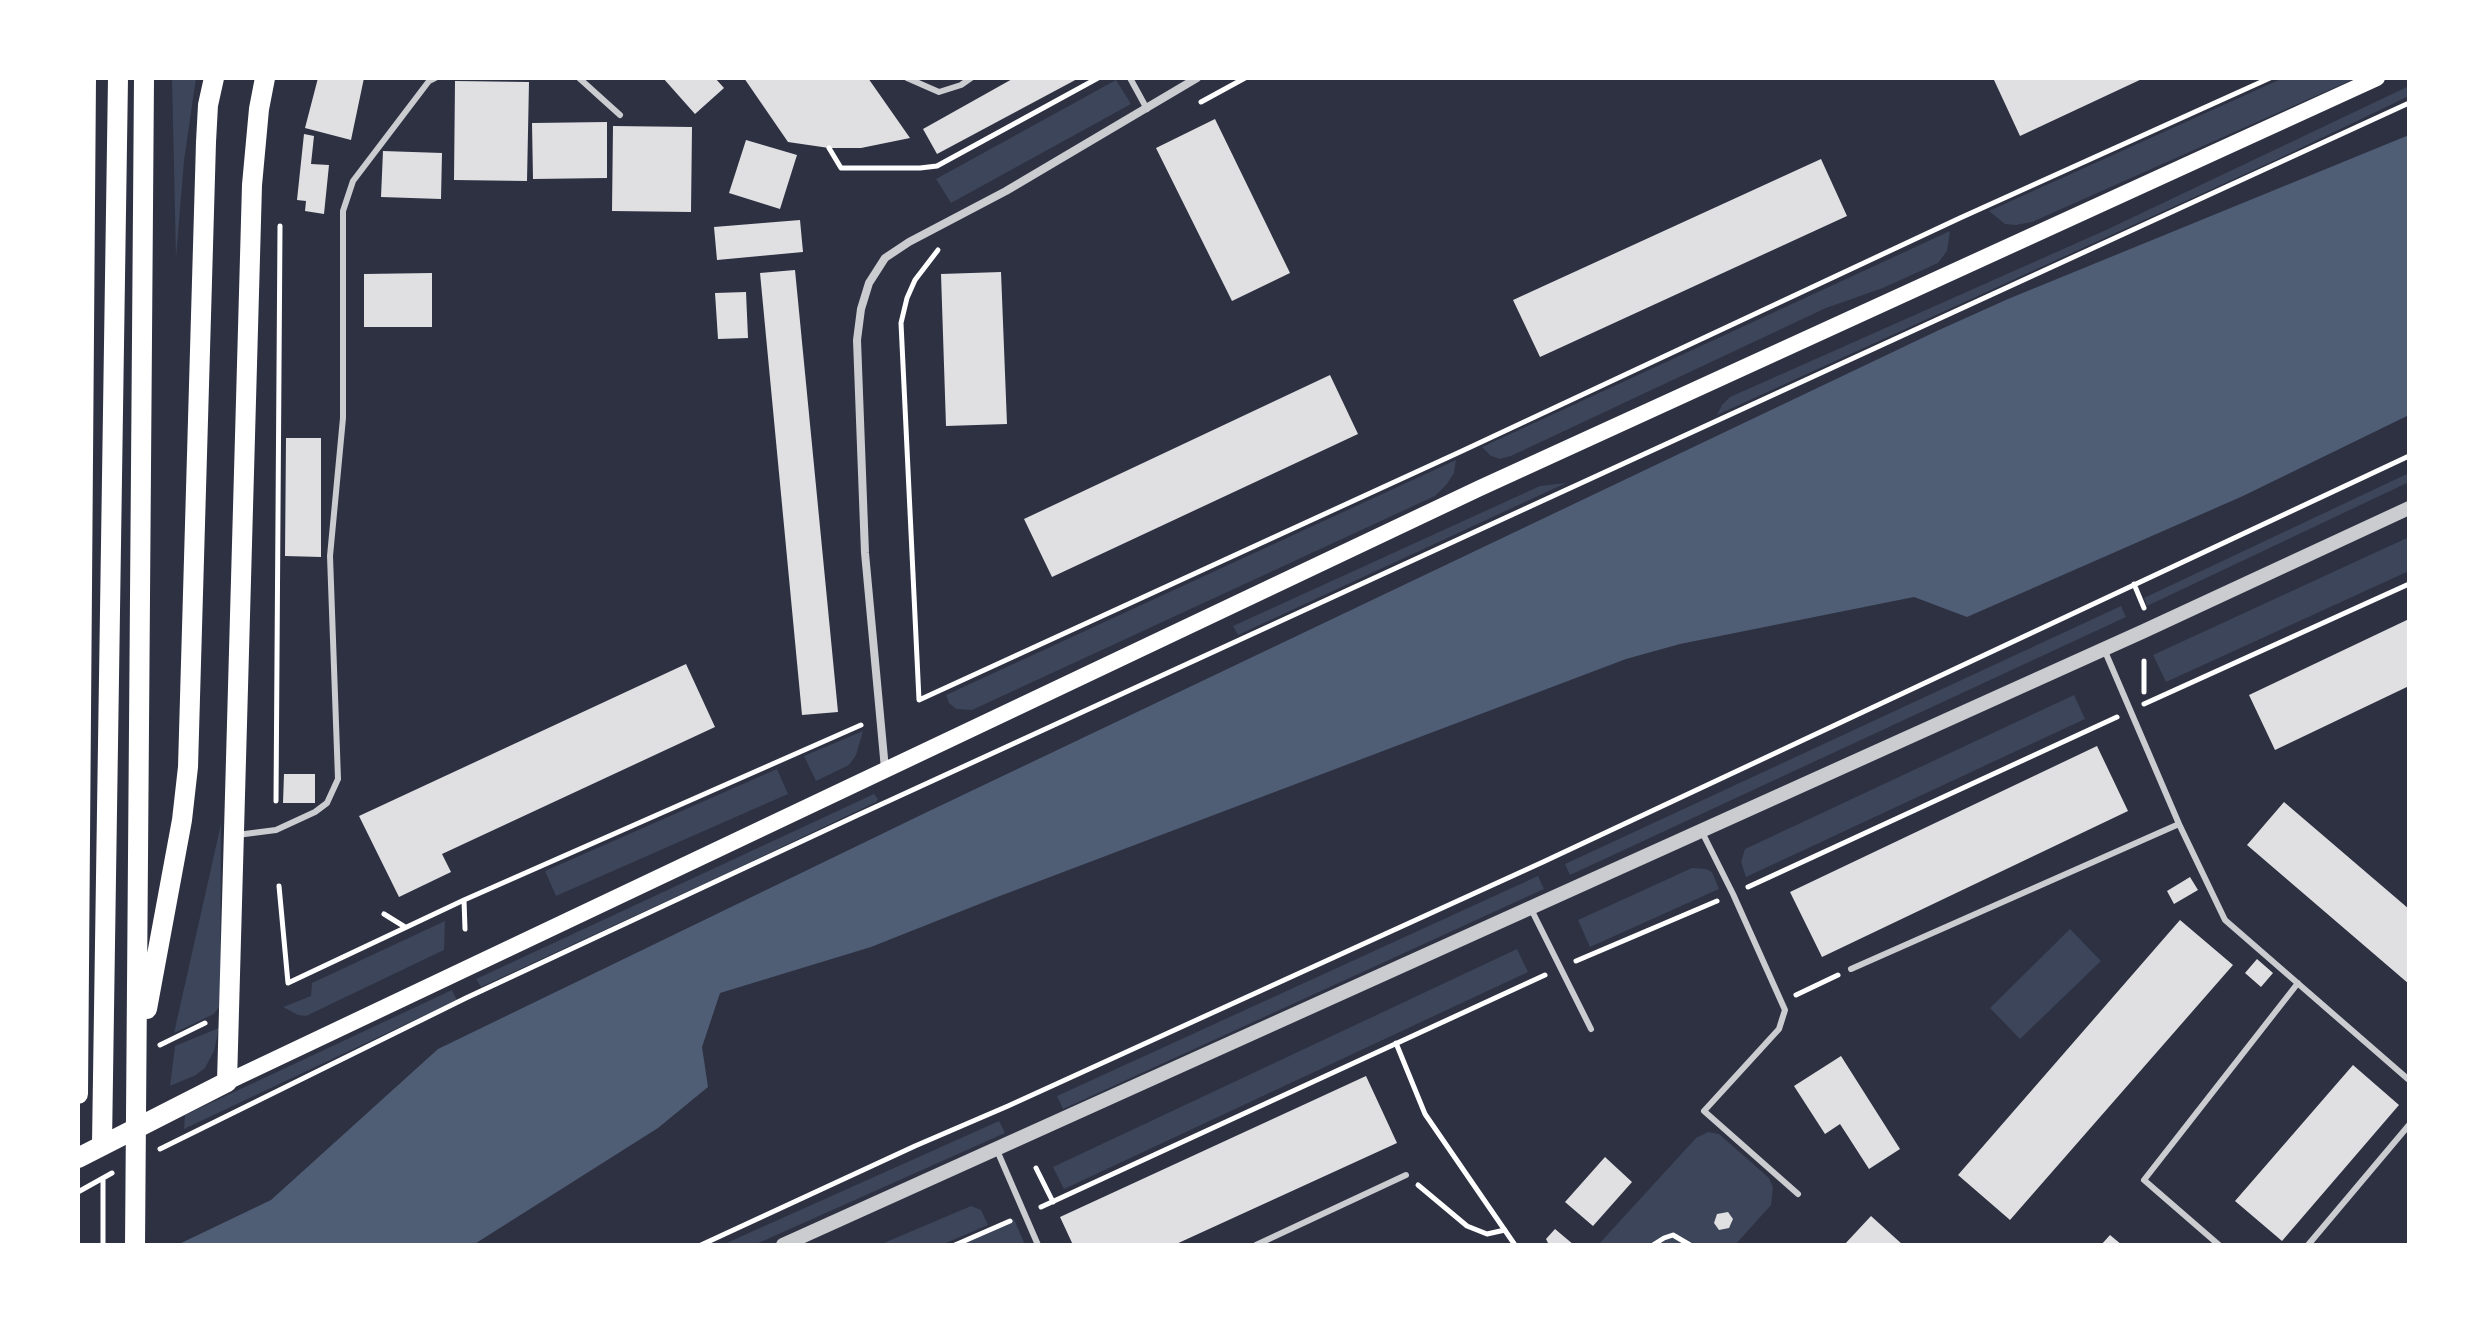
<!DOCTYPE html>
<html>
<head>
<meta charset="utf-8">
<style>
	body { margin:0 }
	#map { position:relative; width:2487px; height:1323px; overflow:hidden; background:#2d3142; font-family:"Open Sans",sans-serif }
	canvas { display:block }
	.frame { position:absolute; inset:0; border:80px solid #fff; pointer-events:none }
</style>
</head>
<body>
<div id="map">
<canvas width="2487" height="1323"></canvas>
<div class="frame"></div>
</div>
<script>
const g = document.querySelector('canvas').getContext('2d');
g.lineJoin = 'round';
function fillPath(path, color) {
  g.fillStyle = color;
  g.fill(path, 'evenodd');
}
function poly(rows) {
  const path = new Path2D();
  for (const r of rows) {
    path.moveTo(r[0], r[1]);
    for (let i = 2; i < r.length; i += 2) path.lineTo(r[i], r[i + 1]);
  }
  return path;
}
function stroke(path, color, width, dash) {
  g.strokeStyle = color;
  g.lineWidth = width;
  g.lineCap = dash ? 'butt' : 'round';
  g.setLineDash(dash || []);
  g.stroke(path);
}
fillPath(poly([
	[172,78,196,78,184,161,176,258],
	[2283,78,2356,78,2032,222,2016,225,2005,224,1989,211],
	[1116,80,1131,104,951,203,936,179],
	[2409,86,2409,96,2280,158,1717,415,1722,405,1730,397,2106,230],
	[1950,231,1947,251,1938,263,1883,288,1826,308,1511,456,1500,459,1491,456,1482,447],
	[1456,460,1454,473,1447,484,1435,496,972,710,956,709,949,703,946,695],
	[2409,473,2409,482,2147,606,2144,598],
	[1566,483,1238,635,1233,626,1540,486],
	[2409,537,2409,571,2166,682,2153,655],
	[2121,606,2126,617,1570,875,1565,864],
	[2074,695,2085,719,1746,877,1741,862,1745,849],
	[863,731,856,755,849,765,816,781,804,756],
	[777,769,788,794,556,896,545,871],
	[874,794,878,799,876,802,719,877,481,987,476,979],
	[221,824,220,1006,214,1014,174,1033],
	[1692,868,1706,869,1712,872,1719,889,1590,947,1578,920],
	[1538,876,1544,889,1063,1109,1057,1096],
	[445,921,444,950,306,1016,298,1015,283,1007,311,996,312,983],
	[2070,929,2101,961,2020,1039,1990,1008],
	[1517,949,1528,972,1064,1189,1053,1167],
	[452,990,457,1000,184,1129,185,1115],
	[219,1028,214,1051,205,1068,196,1075,170,1086,175,1046],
	[999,1121,1005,1133,754,1245,722,1245],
	[1708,1132,1719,1134,1769,1178,1773,1187,1771,1205,1735,1245,1598,1245,1696,1138],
	[971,1206,981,1210,988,1225,941,1245,879,1245],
	[1014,1219,1025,1245,965,1245,963,1241]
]), '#3c4559');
fillPath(poly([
	[2409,135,2409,415,2243,496,1967,617,1914,597,1680,644,1626,659,992,899,871,947,720,993,702,1047,708,1087,658,1128,473,1245,177,1245,271,1200,438,1049,925,813,1939,330,2008,299]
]), '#4f5d75');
fillPath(poly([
	[318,78,364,78,351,140,305,128],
	[663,78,715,78,724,88,695,114],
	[744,78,868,78,910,138,861,148,829,148,788,142],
	[1014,78,1079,78,937,154,923,129],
	[1998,78,2144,78,2020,136,1994,80],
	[455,81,529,82,527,181,454,180],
	[1215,119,1290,273,1232,301,1156,148],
	[607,122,607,178,533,179,532,123],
	[613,126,692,127,691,212,612,211],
	[304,134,314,136,311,164,329,165,324,214,305,211,306,201,297,200],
	[746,140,797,155,780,209,729,193],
	[383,151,442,153,441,199,381,197],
	[1821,159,1847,216,1540,357,1513,300],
	[800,220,803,252,717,260,714,227],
	[795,270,838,712,802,715,760,273],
	[1001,272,1007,424,946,426,941,274],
	[432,273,432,327,364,327,364,274],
	[746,292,748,338,718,339,715,293],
	[1330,375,1358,434,1052,577,1024,519],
	[286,438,321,438,321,557,285,556],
	[2409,619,2409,686,2275,750,2249,695],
	[686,664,715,727,442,854,451,872,399,897,359,816],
	[2097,746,2128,811,1822,957,1790,892],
	[284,774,315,774,315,803,283,803],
	[2284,802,2409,909,2409,984,2247,845],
	[2190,877,2198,890,2174,904,2167,891],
	[2180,920,2233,965,2010,1220,1958,1175],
	[2257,959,2273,973,2261,987,2245,973],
	[1841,1056,1900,1149,1869,1169,1840,1124,1825,1134,1794,1086],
	[2353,1065,2399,1105,2282,1241,2235,1201],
	[1366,1076,1397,1143,1174,1245,1073,1245,1060,1217],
	[1605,1157,1632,1182,1593,1226,1565,1202],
	[1728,1212,1733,1219,1729,1228,1719,1230,1714,1223,1717,1214],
	[1871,1216,1903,1245,1844,1245],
	[1555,1229,1574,1245,1549,1245,1546,1239],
	[2110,1235,2122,1245,2101,1245]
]), '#e0e0e3');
stroke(poly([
	[1201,102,1245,78],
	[829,148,841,168,920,168,937,166,1098,78],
	[938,250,915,280,907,298,901,323,919,700,1462,451,1960,218,2270,78],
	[2134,584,2144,608],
	[2144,692,2144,661],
	[2144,704,2409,584],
	[276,801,280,226],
	[279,886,288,983,464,900,861,725],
	[1748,887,2117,717],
	[464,900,465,929],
	[384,914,405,927],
	[1576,961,1717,901],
	[1796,995,1838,975],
	[1396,1043,1425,1114,1515,1245],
	[160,1045,205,1023],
	[160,1149,466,998,858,815,2409,103],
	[1036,1168,1053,1202],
	[1418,1185,1467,1226,1487,1234,1505,1230],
	[78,1192,112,1173],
	[1041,1207,1545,975],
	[103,1245,103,1178],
	[701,1245,915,1146,1008,1106,1543,862,2409,456],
	[955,1245,1010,1221],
	[1653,1245,1664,1238,1673,1235,1690,1245]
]), '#fff', 5);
stroke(poly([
	[579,78,620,115],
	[907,78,939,92,961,85,971,78],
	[1130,78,1147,109],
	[2104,649,2179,824,2225,920,2409,1080],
	[1701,830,1733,894,1785,1010,1779,1029,1704,1111,1798,1194],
	[237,835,276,830,315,812,327,803,338,779,330,556,343,418,343,211,353,181,429,81,435,78],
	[1530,907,1591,1029],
	[1851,969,2179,824],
	[996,1148,1038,1245],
	[1256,1245,1406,1175],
	[2219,1245,2144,1180,2298,983],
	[2308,1245,2409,1125]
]), '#caccd0', 6);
stroke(poly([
	[885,769,865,553,857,340,861,309,869,283,885,258,909,242,1006,191,1197,78]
]), '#caccd0', 8);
stroke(poly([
	[783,1245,2144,631,2409,508]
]), '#caccd0', 14);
stroke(poly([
	[227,1082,1480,488,2377,78]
]), '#fff', 16);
stroke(poly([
	[147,1009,182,820,188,767,206,142,208,105,214,78],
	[78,1094,86,78],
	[102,1143,118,78],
	[78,1158,227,1082,252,185,259,109,265,78],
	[135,1245,144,78]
]), '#fff', 20);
</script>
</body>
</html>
